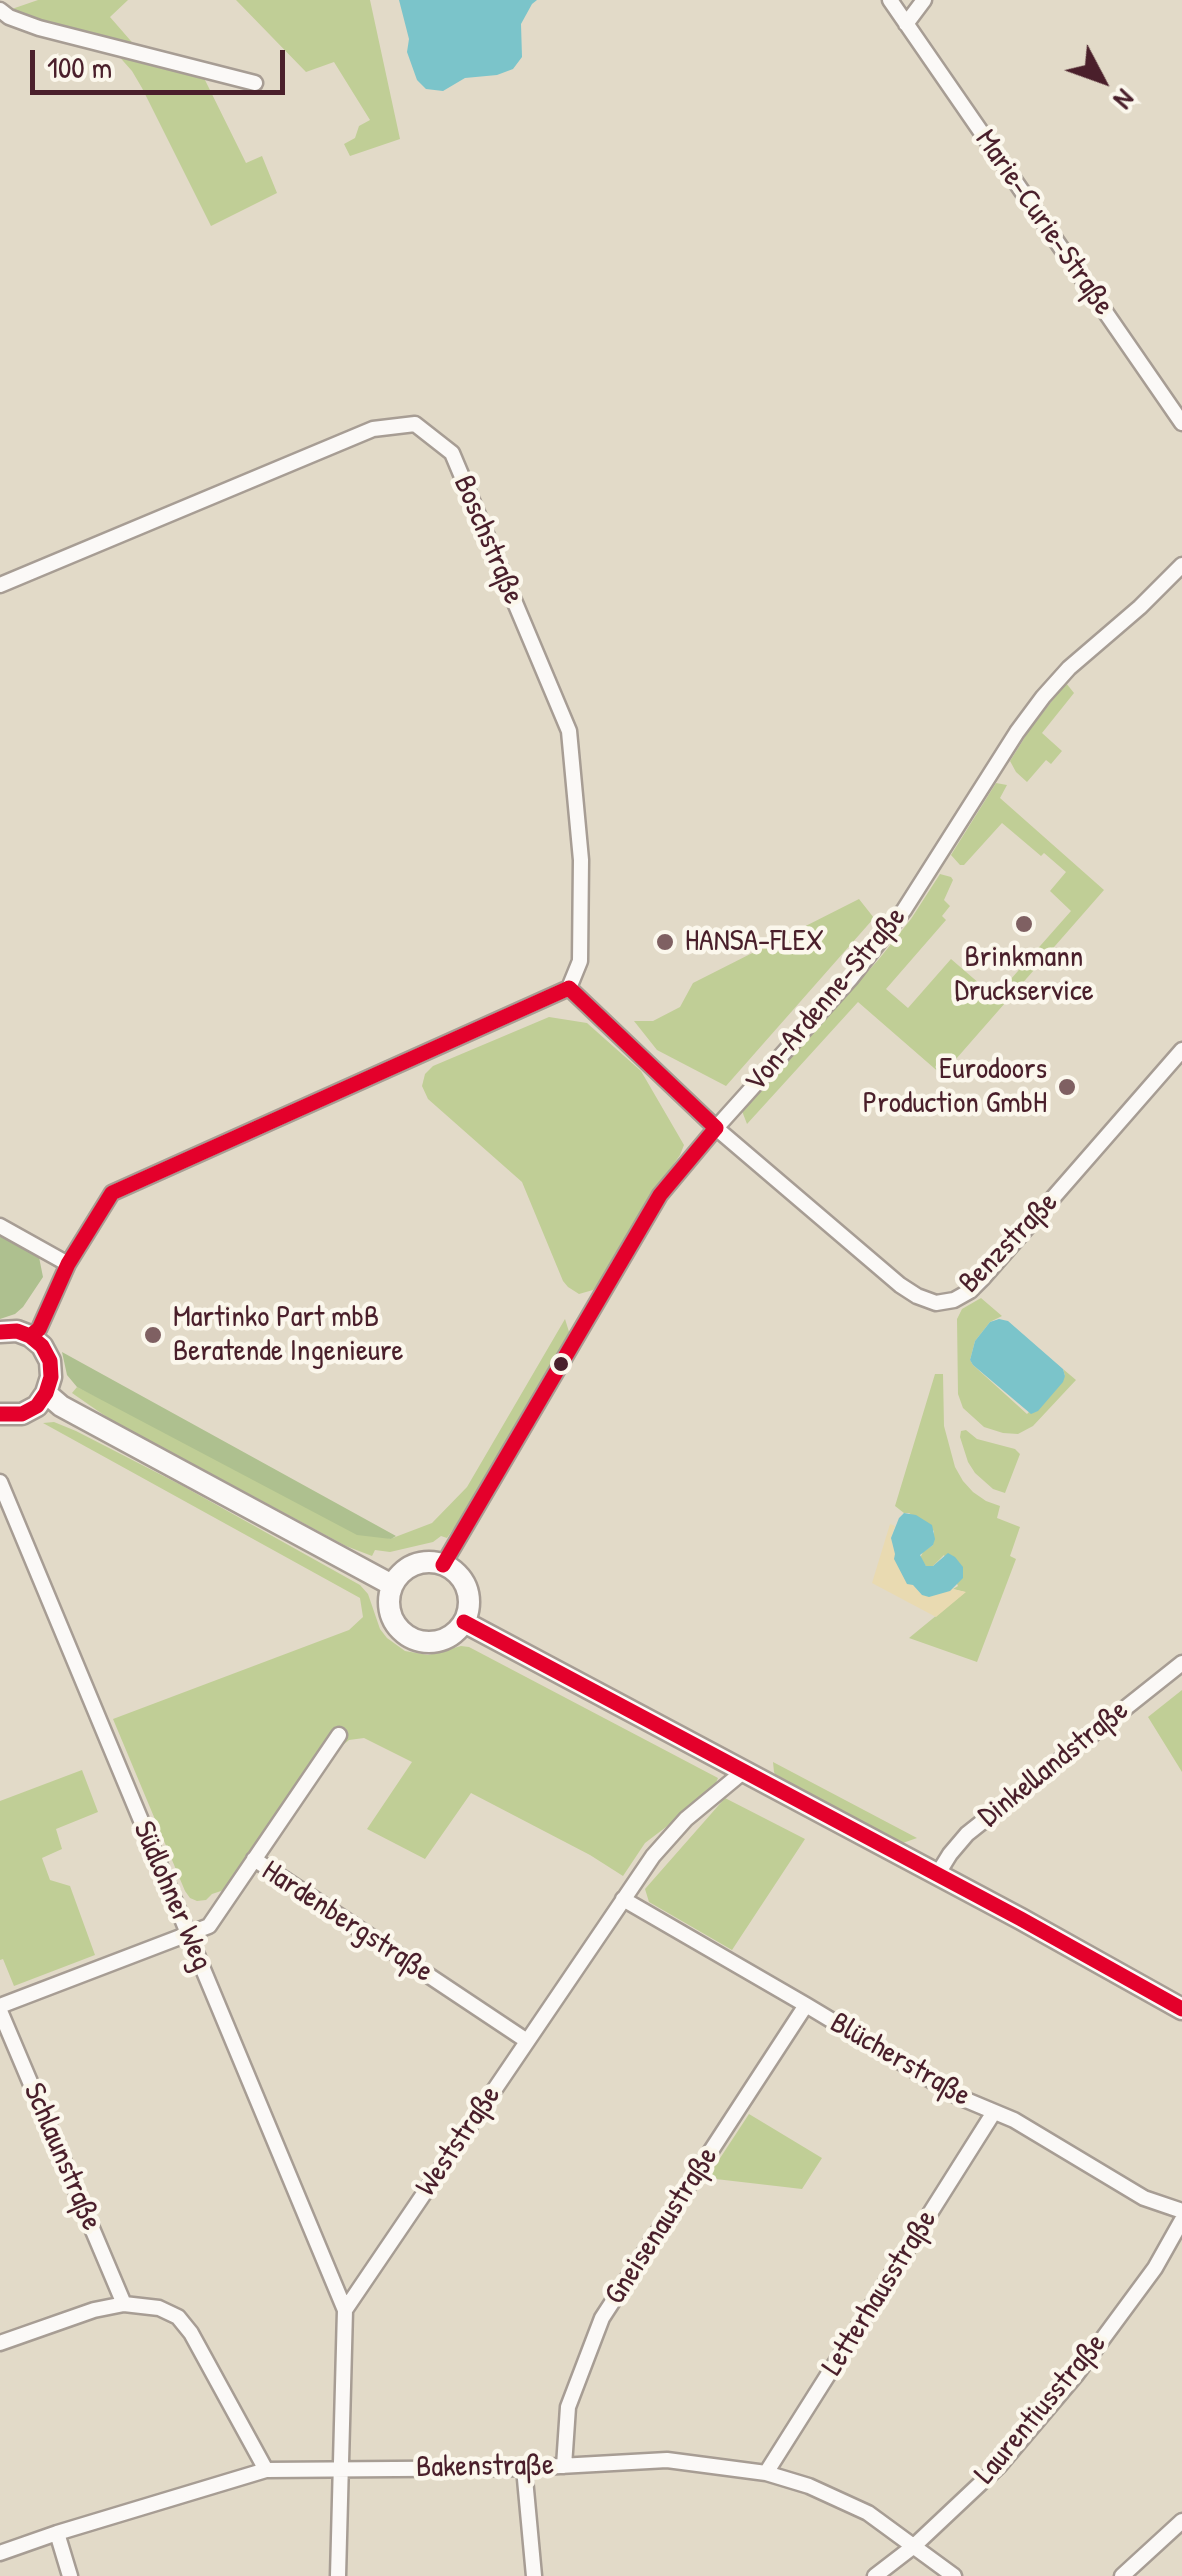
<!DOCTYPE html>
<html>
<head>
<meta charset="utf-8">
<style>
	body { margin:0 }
	#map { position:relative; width:1182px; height:2576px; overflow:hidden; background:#e2dac8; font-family:"Patrick Hand",sans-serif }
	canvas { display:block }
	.north { position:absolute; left:1052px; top:30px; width:100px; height:100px; -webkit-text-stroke:8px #fbf7ec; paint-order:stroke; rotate:131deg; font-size:28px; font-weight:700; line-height:40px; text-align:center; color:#4a1f2b }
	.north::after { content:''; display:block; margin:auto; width:35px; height:45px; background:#4a1f2b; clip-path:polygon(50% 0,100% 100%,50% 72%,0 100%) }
	.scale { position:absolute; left:30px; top:50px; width:255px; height:45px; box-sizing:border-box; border:5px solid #4a1f2b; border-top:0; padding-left:12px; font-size:30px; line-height:35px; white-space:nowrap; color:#4a1f2b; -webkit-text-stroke:8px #fbf7ec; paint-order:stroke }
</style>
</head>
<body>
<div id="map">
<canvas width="1182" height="2576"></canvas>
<div class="north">N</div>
<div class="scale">100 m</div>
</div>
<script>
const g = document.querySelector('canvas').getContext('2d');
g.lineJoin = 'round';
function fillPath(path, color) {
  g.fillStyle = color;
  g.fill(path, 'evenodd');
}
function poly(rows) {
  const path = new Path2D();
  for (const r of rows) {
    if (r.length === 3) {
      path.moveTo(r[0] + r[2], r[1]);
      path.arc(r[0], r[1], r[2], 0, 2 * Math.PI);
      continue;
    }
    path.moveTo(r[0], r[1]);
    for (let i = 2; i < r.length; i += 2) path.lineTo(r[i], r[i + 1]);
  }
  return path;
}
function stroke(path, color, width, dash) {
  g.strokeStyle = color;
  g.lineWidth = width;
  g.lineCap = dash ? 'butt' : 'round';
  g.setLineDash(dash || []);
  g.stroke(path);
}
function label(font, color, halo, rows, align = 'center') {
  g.font = font + ' "Patrick Hand",sans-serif';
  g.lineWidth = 9;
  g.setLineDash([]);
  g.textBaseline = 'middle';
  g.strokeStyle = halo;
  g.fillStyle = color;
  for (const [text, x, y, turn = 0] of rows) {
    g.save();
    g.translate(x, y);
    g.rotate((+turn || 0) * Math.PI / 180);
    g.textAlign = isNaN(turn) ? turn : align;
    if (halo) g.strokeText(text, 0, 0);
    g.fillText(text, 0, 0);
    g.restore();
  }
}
fillPath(poly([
	[38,0,128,0,110,17,137,48,31,23,9,10],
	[236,0,370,0,400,139,350,156,344,144,355,138,359,126,370,120,334,62,306,72],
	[116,53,204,78,246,163,262,156,277,193,211,226,142,88,132,71],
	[1066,683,1074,693,1042,733,1062,751,1051,764,1046,760,1027,782,1016,772,1010,761,1030,729],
	[996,783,1007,785,1000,798,1104,890,942,1075,858,1002,747,1124,742,1111,879,959,911,919,940,874,951,877,953,880,944,900,950,906,942,916,946,920,886,989,908,1008,951,959,995,997,1071,911,1050,891,1066,872,1044,853,1041,856,1002,823,964,865,960,865,951,855],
	[859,899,874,918,726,1086,657,1050,634,1021,653,1021,680,1007,693,983],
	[549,1017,587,1023,641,1071,684,1145,680,1155,647,1202,602,1279,593,1290,579,1294,568,1287,563,1281,522,1182,428,1099,422,1086,425,1074,433,1066],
	[981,1298,1002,1316,990,1322,975,1341,970,1360,973,1365,1027,1414,1065,1376,1063,1369,1076,1380,1033,1426,1018,1434,1003,1433,984,1427,963,1408,958,1394,957,1319,962,1309],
	[565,1319,570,1335,480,1491,447,1538,441,1536,433,1542,390,1552,375,1550,372,1556,346,1546,111,1420,72,1393,77,1387,390,1539,432,1523,467,1487],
	[935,1374,943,1374,944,1426,955,1467,963,1481,973,1492,986,1501,1000,1506,997,1518,1020,1527,1010,1556,1016,1559,977,1662,909,1638,965,1592,953,1589,958,1586,944,1555,933,1566,926,1566,920,1558,923,1552,933,1545,934,1531,909,1513,904,1513,895,1506],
	[54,1422,76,1431,181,1485,360,1585,368,1594,380,1629,387,1638,405,1651,428,1655,461,1646,469,1647,718,1778,712,1792,645,1843,623,1876,590,1855,471,1793,425,1859,367,1829,412,1762,364,1738,349,1740,338,1749,346,1737,335,1731,224,1890,212,1894,206,1900,197,1901,190,1898,185,1891,113,1719,349,1630,363,1617,360,1598,43,1423],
	[966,1430,977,1439,1015,1449,1020,1454,1005,1493,993,1489,975,1473,968,1462,960,1437,961,1431],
	[1182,1690,1182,1772,1148,1717],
	[773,1762,917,1838,900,1844,777,1778,774,1772],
	[82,1770,98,1812,56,1829,62,1849,42,1858,50,1880,70,1886,95,1955,14,1986,3,1959,0,1960,0,1801],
	[725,1798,805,1839,732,1950,649,1902,645,1889],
	[749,2114,822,2158,802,2189,707,2178]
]), '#c0ce96');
fillPath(poly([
	[0,1230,39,1257,43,1277,23,1307,15,1314,0,1319],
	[62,1352,396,1536,391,1539,357,1535,77,1387,67,1375]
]), '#aec08f');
fillPath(poly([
	[890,1524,895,1526,891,1538,895,1554,913,1585,922,1595,953,1589,966,1592,936,1617,872,1583]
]), '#e9dab1');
fillPath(poly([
	[399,0,537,0,532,4,521,24,522,57,513,69,497,75,465,78,443,91,426,89,417,80,407,52,409,39],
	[999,1319,1008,1321,1063,1369,1065,1376,1063,1382,1038,1411,1031,1414,973,1365,970,1360,975,1341,990,1322],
	[904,1513,916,1515,932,1525,935,1539,933,1545,920,1555,926,1566,933,1566,948,1553,955,1557,963,1567,963,1578,950,1591,929,1597,922,1595,913,1585,907,1584,894,1559,895,1554,891,1538,899,1518]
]), '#7bc4ca');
const street = poly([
	[890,0,1182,423],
	[0,10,9,17,39,28,255,83],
	[906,24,924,0],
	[0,585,373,429,415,424,452,453,569,731,581,860,580,961,569,988,112,1193,68,1264,39,1329,30,1336],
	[569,988,716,1128,900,1285,917,1296,936,1303,954,1300,970,1291,983,1278,1182,1050],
	[0,1226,68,1264],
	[0,1482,345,2310],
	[443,1565,660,1195,716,1128,851,978,904,910,1017,732,1043,697,1069,668,1140,607,1182,565],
	[254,1859,527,2041],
	[937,1875,950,1854,967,1834,1182,1663],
	[623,1899,806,2005,959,2097,1014,2120,1144,2198,1182,2211],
	[0,2006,209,1926,339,1735],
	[0,2011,124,2304],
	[0,2343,94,2310,124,2304,159,2308,178,2317,191,2333,266,2470],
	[564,2466,568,2407,602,2318,806,2005],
	[524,2468,534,2576],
	[766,2473,994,2112],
	[57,2533,70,2576],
	[0,2553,57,2533,266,2470,524,2468,667,2460,766,2473,809,2486,868,2513,954,2576],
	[338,2576,345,2310,653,1856,686,1819,744,1771],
	[875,2576,914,2546,999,2466,1076,2375,1155,2268,1182,2220],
	[1122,2576,1182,2521]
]);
const secondary = poly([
	[0,1332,17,1331,30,1336,42,1346,50,1361,51,1377,46,1393,37,1406,22,1414,0,1414],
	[46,1393,61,1406,392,1585],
	[429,1602,40],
	[464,1622,1021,1919,1182,2009]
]);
stroke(street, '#a79d94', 19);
stroke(secondary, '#a79d94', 25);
stroke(street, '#fbf9f7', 14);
stroke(secondary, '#fbf9f7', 20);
stroke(poly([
	[569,988,716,1128],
	[0,1332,17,1331,30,1336,42,1346,50,1361,51,1377,46,1393,37,1406,22,1414,0,1414],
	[30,1336,39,1329,68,1264,112,1193,569,988],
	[443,1565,660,1195,716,1128],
	[464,1622,1021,1919,1182,2009]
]), '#e4002b', 15);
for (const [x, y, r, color] of [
	[1024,924,10,"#7f6062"],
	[665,942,10,"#7f6062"],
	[1067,1087,10,"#7f6062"],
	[153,1335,10,"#7f6062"],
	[561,1364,9,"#4a1f2b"]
]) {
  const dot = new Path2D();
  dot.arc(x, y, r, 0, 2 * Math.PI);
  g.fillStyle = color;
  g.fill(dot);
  stroke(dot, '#fbf7ec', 4);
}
label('30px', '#4a1f2b', '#fbf7ec', [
	["Marie-Curie-Straße",1044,223,55],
	["Boschstraße",488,540,67],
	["Von-Ardenne-Straße",826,1000,-50],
	["Benzstraße",1009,1243,-46],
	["Dinkellandstraße",1054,1764,-39],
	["Südlohner Weg",172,1896,67],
	["Hardenbergstraße",347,1922,33],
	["Blücherstraße",900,2060,30],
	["Weststraße",459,2141,-56],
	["Schlaunstraße",62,2157,67],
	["Gneisenaustraße",662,2226,-57],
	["Letterhausstraße",880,2293,-58],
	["Laurentiusstraße",1041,2409,-50],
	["Bakenstraße",485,2467,-1]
]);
label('30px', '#4a1f2b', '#fbf7ec', [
	["HANSA-FLEX",685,942],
	["Brinkmann",1024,958,"center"],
	["Druckservice",1024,992,"center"],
	["Eurodoors",1047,1070,"right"],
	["Production GmbH",1047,1104,"right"],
	["Martinko Part mbB",173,1318],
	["Beratende Ingenieure",173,1352]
], 'left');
</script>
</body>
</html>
